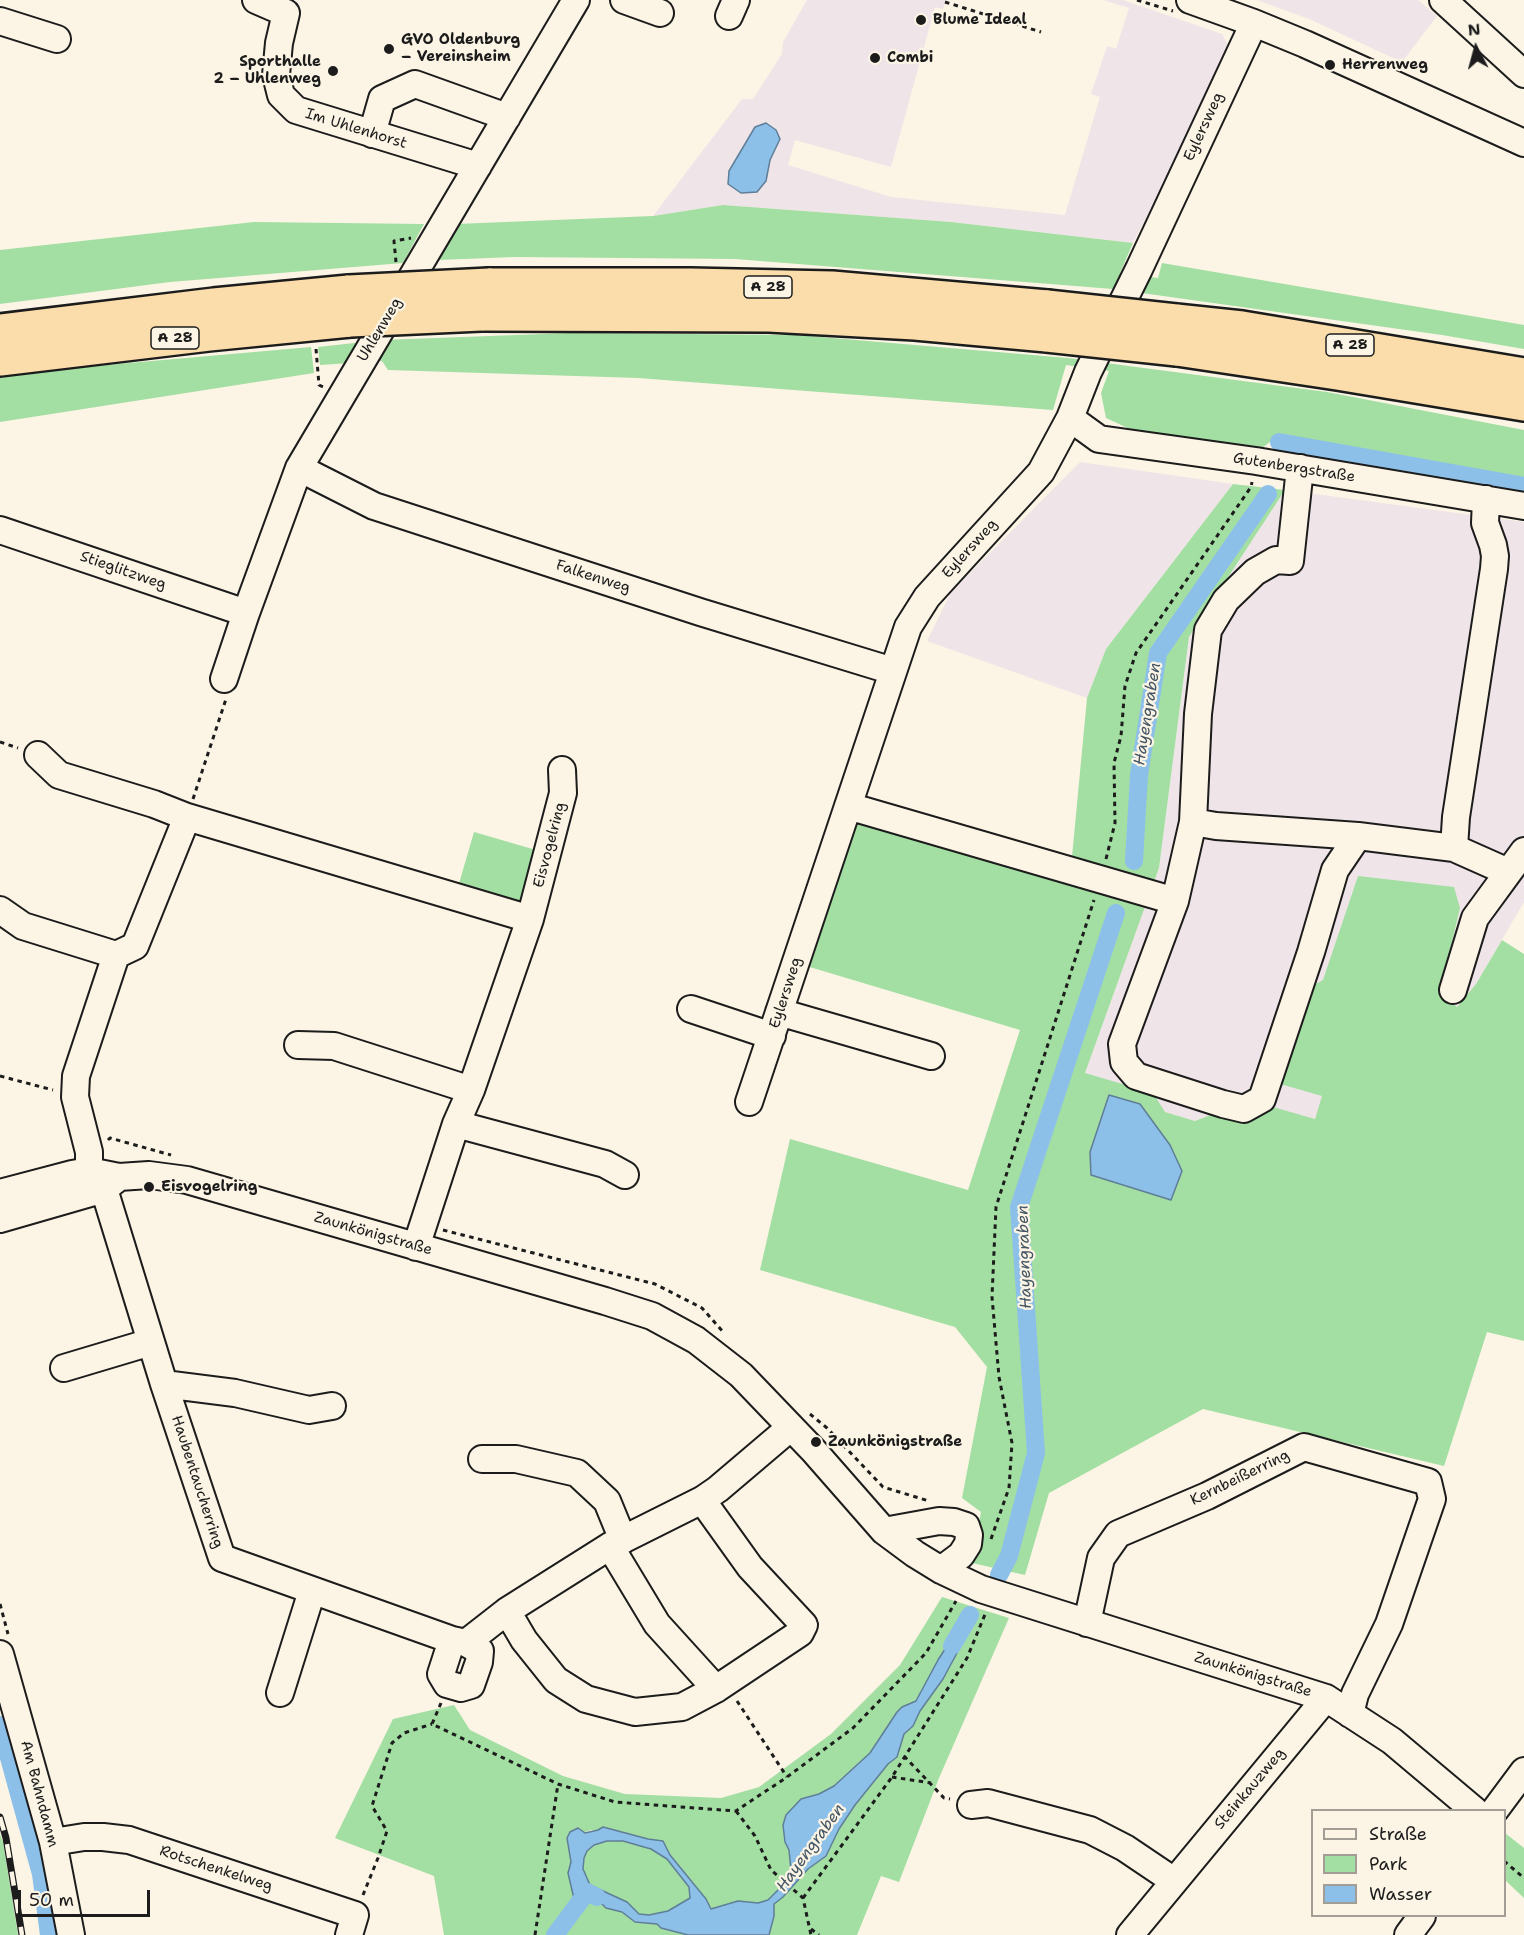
<!DOCTYPE html>
<html>
<head>
<meta charset="utf-8">
<style>
	body { margin:0 }
	#map { position:relative; width:1524px; height:1935px; overflow:hidden; background:#fcf5e5; font-family:"Shantell Sans",sans-serif }
	canvas { display:block }
	.legend { position:absolute; left:1311px; top:1809px; width:195px; height:108px; box-sizing:border-box; background:#fcf5e5; border:2px solid #a29e95; margin:0; padding:8px 10px; list-style:none; font-size:18px; color:#1c1c1c }
	.legend li { display:flex; align-items:center; gap:12px; height:30px }
	.legend b { width:30px; border:2px solid #a29e95 }
	.north { position:absolute; left:1446px; top:18px; width:60px; height:60px; -webkit-text-stroke:4px #fcf5e5; paint-order:stroke; rotate:354deg; font-size:16px; font-weight:700; line-height:24px; text-align:center; color:#1c1c1c }
	.north::after { content:''; display:block; margin:auto; width:21px; height:27px; background:#1c1c1c; clip-path:polygon(50% 0,100% 100%,50% 72%,0 100%) }
	.scale { position:absolute; left:18px; top:1890px; width:132px; height:27px; box-sizing:border-box; border:3px solid #1c1c1c; border-top:0; padding-left:8px; font-size:18px; line-height:21px; white-space:nowrap; color:#1c1c1c; -webkit-text-stroke:4px #fcf5e5; paint-order:stroke }
</style>
</head>
<body>
<div id="map">
<canvas width="1524" height="1935"></canvas>
<ul class="legend">
<li><b style="height:8px;background:#fcf5e5"></b>Straße</li>
<li><b style="height:16px;background:#a3dea3"></b>Park</li>
<li><b style="height:16px;background:#8cc0e9"></b>Wasser</li>
</ul>
<div class="north">N</div>
<div class="scale">50 m</div>
</div>
<script>
const g = document.querySelector('canvas').getContext('2d');
g.lineJoin = 'round';
function fillPath(path, color) {
  g.fillStyle = color;
  g.fill(path, 'evenodd');
}
function poly(rows) {
  const path = new Path2D();
  for (const r of rows) {
    path.moveTo(r[0], r[1]);
    for (let i = 2; i < r.length; i += 2) path.lineTo(r[i], r[i + 1]);
  }
  return path;
}
function stroke(path, color, width, dash) {
  g.strokeStyle = color;
  g.lineWidth = width;
  g.lineCap = dash ? 'butt' : 'round';
  g.setLineDash(dash || []);
  g.stroke(path);
}
function label(font, color, halo, rows, align = 'center') {
  g.font = font + ' "Shantell Sans",sans-serif';
  g.lineWidth = 4.5;
  g.setLineDash([]);
  g.textBaseline = 'middle';
  g.strokeStyle = halo;
  g.fillStyle = color;
  for (const [text, x, y, turn = 0] of rows) {
    g.save();
    g.translate(x, y);
    g.rotate((+turn || 0) * Math.PI / 180);
    g.textAlign = isNaN(turn) ? turn : align;
    if (halo) g.strokeText(text, 0, 0);
    g.fillText(text, 0, 0);
    g.restore();
  }
}
fillPath(poly([
	[807,0,946,0,943,9,935,7,891,167,795,140,788,165,891,197,1065,215,1100,97,1091,94,1107,46,1116,49,1129,8,1103,0,1123,0,1222,34,1229,47,1226,61,1133,243,951,222,723,205,653,216,742,99,753,99,782,54,783,42],
	[755,127,780,139,770,160,766,181,729,171],
	[1257,0,1418,0,1437,16,1402,62,1309,19],
	[1080,462,1233,484,1106,649,1087,698,927,641,951,592],
	[1285,490,1524,522,1524,902,1476,984,1457,1007,1440,994,1460,908,1358,876,1323,981,1274,1082,1323,1096,1315,1119,1300,1115,1218,1112,1195,1121,1165,1112,1085,1073,1159,868,1189,637]
]), '#efe4e7');
fillPath(poly([
	[723,205,951,222,1133,243,1120,273,1158,278,1162,263,1524,325,1524,349,1442,335,1113,289,735,259,515,257,438,260,456,224,653,216],
	[254,222,424,224,403,263,170,282,0,304,0,250],
	[570,333,797,335,1068,358,1327,392,1524,430,1524,481,1278,436,1262,448,1132,430,1106,418,1101,393,1109,371,1066,365,1053,410,638,378,388,370,382,361,320,365,318,347,382,340],
	[311,347,314,373,0,422,0,377,38,371],
	[1233,484,1285,490,1189,637,1159,868,1085,1073,1153,1093,1165,1112,1195,1121,1218,1112,1259,1113,1273,1107,1315,1119,1322,1096,1273,1082,1298,994,1323,980,1358,876,1454,887,1460,908,1440,993,1457,1007,1476,984,1502,940,1524,954,1524,1341,1487,1332,1444,1466,1203,1409,1049,1493,1025,1575,972,1563,981,1512,962,1498,987,1367,955,1327,760,1270,790,1139,968,1190,1020,1030,803,965,852,818,1070,878,1087,698,1106,649],
	[474,832,536,850,520,905,458,887],
	[942,1597,1009,1618,939,1778,899,1882,881,1876,857,1935,769,1935,774,1916,774,1904,783,1897,808,1869,826,1856,839,1829,855,1805,888,1764,897,1757,904,1734,913,1726,920,1711,943,1679,957,1653,966,1625,956,1631,916,1701,902,1707,897,1712,870,1753,834,1786,819,1794,801,1799,786,1815,783,1825,785,1842,789,1850,791,1870,787,1881,768,1900,758,1903,738,1901,711,1909,706,1899,670,1855,662,1841,648,1839,603,1827,598,1830,591,1830,567,1838,571,1863,568,1873,575,1898,599,1901,606,1908,622,1912,635,1922,657,1923,668,1930,688,1935,444,1935,434,1876,335,1838,393,1719,454,1705,470,1730,563,1776,625,1794,721,1798,759,1787,831,1734,900,1665],
	[1505,1833,1524,1848,1524,1898,1505,1880],
	[0,1834,3,1842,18,1935,0,1935],
	[607,1841,623,1841,651,1849,667,1859,689,1887,690,1898,668,1911,650,1915,639,1914,627,1902,590,1885,583,1869,584,1859,587,1851,594,1845]
]), '#a3dea3');
const water = poly([
	[766,123,776,130,780,139,770,160,766,181,757,192,741,193,728,184,729,171,755,127,766,123],
	[1109,1095,1140,1104,1170,1145,1182,1171,1171,1200,1091,1175,1090,1152,1109,1095],
	[961,1624,966,1625,966,1627,957,1653,943,1679,920,1711,913,1726,904,1734,897,1757,888,1764,855,1805,839,1829,826,1856,808,1869,783,1897,774,1904,774,1916,769,1935,688,1935,661,1928,657,1924,635,1922,622,1912,606,1908,599,1901,594,1899,587,1903,575,1903,568,1873,571,1862,567,1838,570,1832,578,1828,585,1833,598,1830,603,1827,648,1839,663,1841,670,1855,706,1899,711,1909,738,1901,758,1903,768,1900,787,1881,791,1870,789,1850,785,1842,783,1825,786,1815,801,1799,819,1794,834,1786,870,1753,897,1712,902,1707,916,1701,938,1660,961,1624],
	[607,1841,623,1841,651,1849,667,1859,689,1887,690,1898,668,1911,649,1915,639,1914,627,1902,590,1885,583,1869,584,1858,587,1851,594,1845,607,1841]
]);
fillPath(water, '#8cc0e9');
stroke(water, '#5f7e97', 1.5);
stroke(poly([
	[1279,442,1524,486],
	[1134,861,1139,775,1158,653,1268,494],
	[999,1575,1009,1556,1036,1453,1019,1207,1116,913],
	[952,1646,970,1615],
	[0,1725,41,1874,49,1935],
	[555,1935,587,1892,597,1897]
]), '#8cc0e9', 18);
const minor = poly([
	[256,0,286,13,279,43,276,75,281,95,296,110,478,166],
	[624,0,660,13],
	[1190,0,1254,23,1305,44,1524,143],
	[1443,0,1524,74],
	[729,16,736,0],
	[0,21,57,39],
	[372,134,382,99,415,84,507,117],
	[1070,418,1099,439,1256,461,1524,506],
	[299,468,374,506,700,612,893,671],
	[1300,468,1290,561,1276,560,1255,572,1226,600,1208,630,1198,714,1193,822,1216,826,1358,836,1454,848],
	[1486,499,1485,523,1493,545,1495,556,1494,569,1456,817,1454,848,1508,872],
	[0,530,246,613],
	[224,679,246,613,299,468,576,0],
	[38,755,59,775,154,804,187,817],
	[848,806,1175,901],
	[1193,822,1175,901,1122,1044,1124,1062,1136,1076,1223,1104,1244,1109,1262,1099,1311,952,1335,870,1358,836],
	[0,910,23,926,116,955],
	[530,919,563,793,562,770],
	[1453,990,1475,918,1524,851],
	[691,1009,772,1036],
	[779,1012,931,1056],
	[298,1045,334,1046,471,1090],
	[749,1102,908,627,927,597,1041,472,1070,418,1088,372,1139,269,1254,23],
	[456,1124,605,1164,625,1175],
	[89,1171,89,1152,75,1097,76,1076,116,955,135,946,187,817,530,919,471,1090,456,1124,416,1247],
	[104,1189,164,1384,222,1558,452,1640,441,1674,447,1684,461,1688,471,1685,479,1662,480,1651,466,1643,452,1640],
	[0,1193,72,1174,89,1171,119,1177,149,1175,187,1180,605,1301,652,1316,696,1340,741,1375,813,1450,884,1531,915,1554,941,1570,981,1589,1326,1698,1392,1741,1474,1810],
	[0,1219,104,1189,118,1178],
	[64,1368,151,1342],
	[164,1384,235,1393,309,1410,332,1406],
	[482,1459,516,1459,577,1473,607,1501,623,1540],
	[884,1531,939,1521,954,1522,966,1526,969,1535,968,1544,961,1555,941,1570],
	[610,1546,657,1624,716,1689],
	[507,1611,524,1640,556,1680,586,1699,635,1712,682,1707,716,1689,800,1633,804,1625,750,1567,702,1500],
	[1087,1623,1101,1558,1118,1534,1207,1496,1304,1447,1428,1482,1432,1499,1389,1624,1355,1694,1350,1714],
	[466,1643,507,1611,610,1546,702,1500,718,1489,791,1427],
	[0,1654,53,1842,71,1935],
	[280,1693,312,1591],
	[971,1805,988,1803,1090,1830,1125,1848,1174,1881],
	[1495,1810,1524,1771],
	[53,1842,84,1837,103,1837,129,1840,355,1915,349,1935],
	[1130,1935,1326,1698],
	[1408,1935,1422,1916]
]);
const highway = poly([
	[489,285,691,285,832,288,1047,307],
	[481,314,769,315,915,323,1047,335],
	[1176,321,1242,328,1524,375],
	[0,331,214,305,349,292],
	[1177,349,1337,373,1524,404],
	[0,359,209,334,350,320]
]);
stroke(minor, '#1c1c1c', 30);
stroke(highway, '#1c1c1c', 38);
stroke(poly([
	[1137,0,1173,11],
	[945,2,1041,32],
	[396,262,394,241,411,238],
	[316,349,319,385,323,387],
	[0,742,18,748],
	[193,799,226,699],
	[1106,859,1115,823,1114,763,1121,736,1125,686,1136,653,1251,487,1252,482],
	[0,1076,53,1090],
	[108,1140,110,1138,171,1155],
	[443,1230,655,1284,702,1308,724,1333],
	[810,1414,827,1428,883,1487,929,1501],
	[991,1539,1009,1488,1012,1443,999,1377,992,1297,996,1207,1094,900],
	[0,1604,8,1634],
	[737,1701,787,1777],
	[441,1703,432,1724,558,1784,615,1802,736,1811,787,1777,853,1728,926,1653,956,1601],
	[904,1756,944,1798,950,1799],
	[892,1777,931,1783],
	[736,1811,755,1836,771,1870,803,1898,811,1935],
	[1504,1861,1524,1878],
	[363,1895,378,1858,387,1831,372,1806,392,1743,404,1733,432,1724],
	[803,1898,892,1777,967,1658,986,1612],
	[811,1929,819,1935],
	[535,1935,558,1784]
]), '#1c1c1c', 3, [4.5, 4.5]);
stroke(minor, '#fcf5e5', 26);
stroke(highway, '#faddab', 33);
const rail = poly([
	[0,1817,6,1838,22,1935]
]);
stroke(rail, '#1c1c1c', 7);
stroke(rail, '#fcf5e5', 4.5, [14]);
const highwayBridge = poly([
	[349,292,489,285],
	[1047,307,1176,321],
	[350,320,481,314],
	[1047,335,1177,349]
]);
stroke(highwayBridge, '#1c1c1c', 38, []);
stroke(highwayBridge, '#faddab', 33);
for (const [x, y, r, color] of [
	[921,20,6,"#1c1c1c"],
	[389,49,6,"#1c1c1c"],
	[875,58,6,"#1c1c1c"],
	[1330,65,6,"#1c1c1c"],
	[333,71,6,"#1c1c1c"],
	[149,1187,6,"#1c1c1c"],
	[816,1442,6,"#1c1c1c"]
]) {
  const dot = new Path2D();
  dot.arc(x, y, r, 0, 2 * Math.PI);
  g.fillStyle = color;
  g.fill(dot);
  stroke(dot, '#fcf5e5', 2);
}
for (const [x, y, w] of [
	[768,287,48],
	[175,338,48],
	[1350,345,48]
]) {
  const box = new Path2D();
  box.roundRect(x - w / 2, y - 11, w, 22, 4.5);
  g.fillStyle = '#fcf5e5';
  g.fill(box);
  stroke(box, '#1c1c1c', 1.5);
}
label('bold 14px', '#1c1c1c', null, [
	["A 28",768,287],
	["A 28",175,338],
	["A 28",1350,345]
]);
label('bold 15px', '#1c1c1c', '#fcf5e5', [
	["Blume Ideal",933,20],
	["GVO Oldenburg",401,40],
	["– Vereinsheim",401,57],
	["Combi",887,58],
	["Sporthalle",321,62,"right"],
	["2 – Uhlenweg",321,79,"right"],
	["Herrenweg",1342,65],
	["Eisvogelring",161,1187],
	["Zaunkönigstraße",828,1442]
], 'left');
label('15px', '#1c1c1c', '#fcf5e5', [
	["Eylersweg",1204,127,-65],
	["Im Uhlenhorst",356,129,17],
	["Uhlenweg",380,330,-59],
	["Gutenbergstraße",1294,468,9],
	["Eylersweg",970,549,-48],
	["Stieglitzweg",123,571,19],
	["Falkenweg",593,577,18],
	["Eisvogelring",550,845,-75],
	["Eylersweg",786,993,-72],
	["Zaunkönigstraße",373,1234,16],
	["Kernbeißerring",1240,1478,-26],
	["Haubentaucherring",197,1482,72],
	["Zaunkönigstraße",1253,1675,17],
	["Steinkauzweg",1250,1789,-50],
	["Am Bahndamm",39,1794,75],
	["Rotschenkelweg",216,1869,18]
]);
label('italic 16px', '#435564', '#fcf5e5', [
	["Hayengraben",1148,714,-81],
	["Hayengraben",1025,1257,-92],
	["Hayengraben",811,1848,-54]
]);
</script>
</body>
</html>
